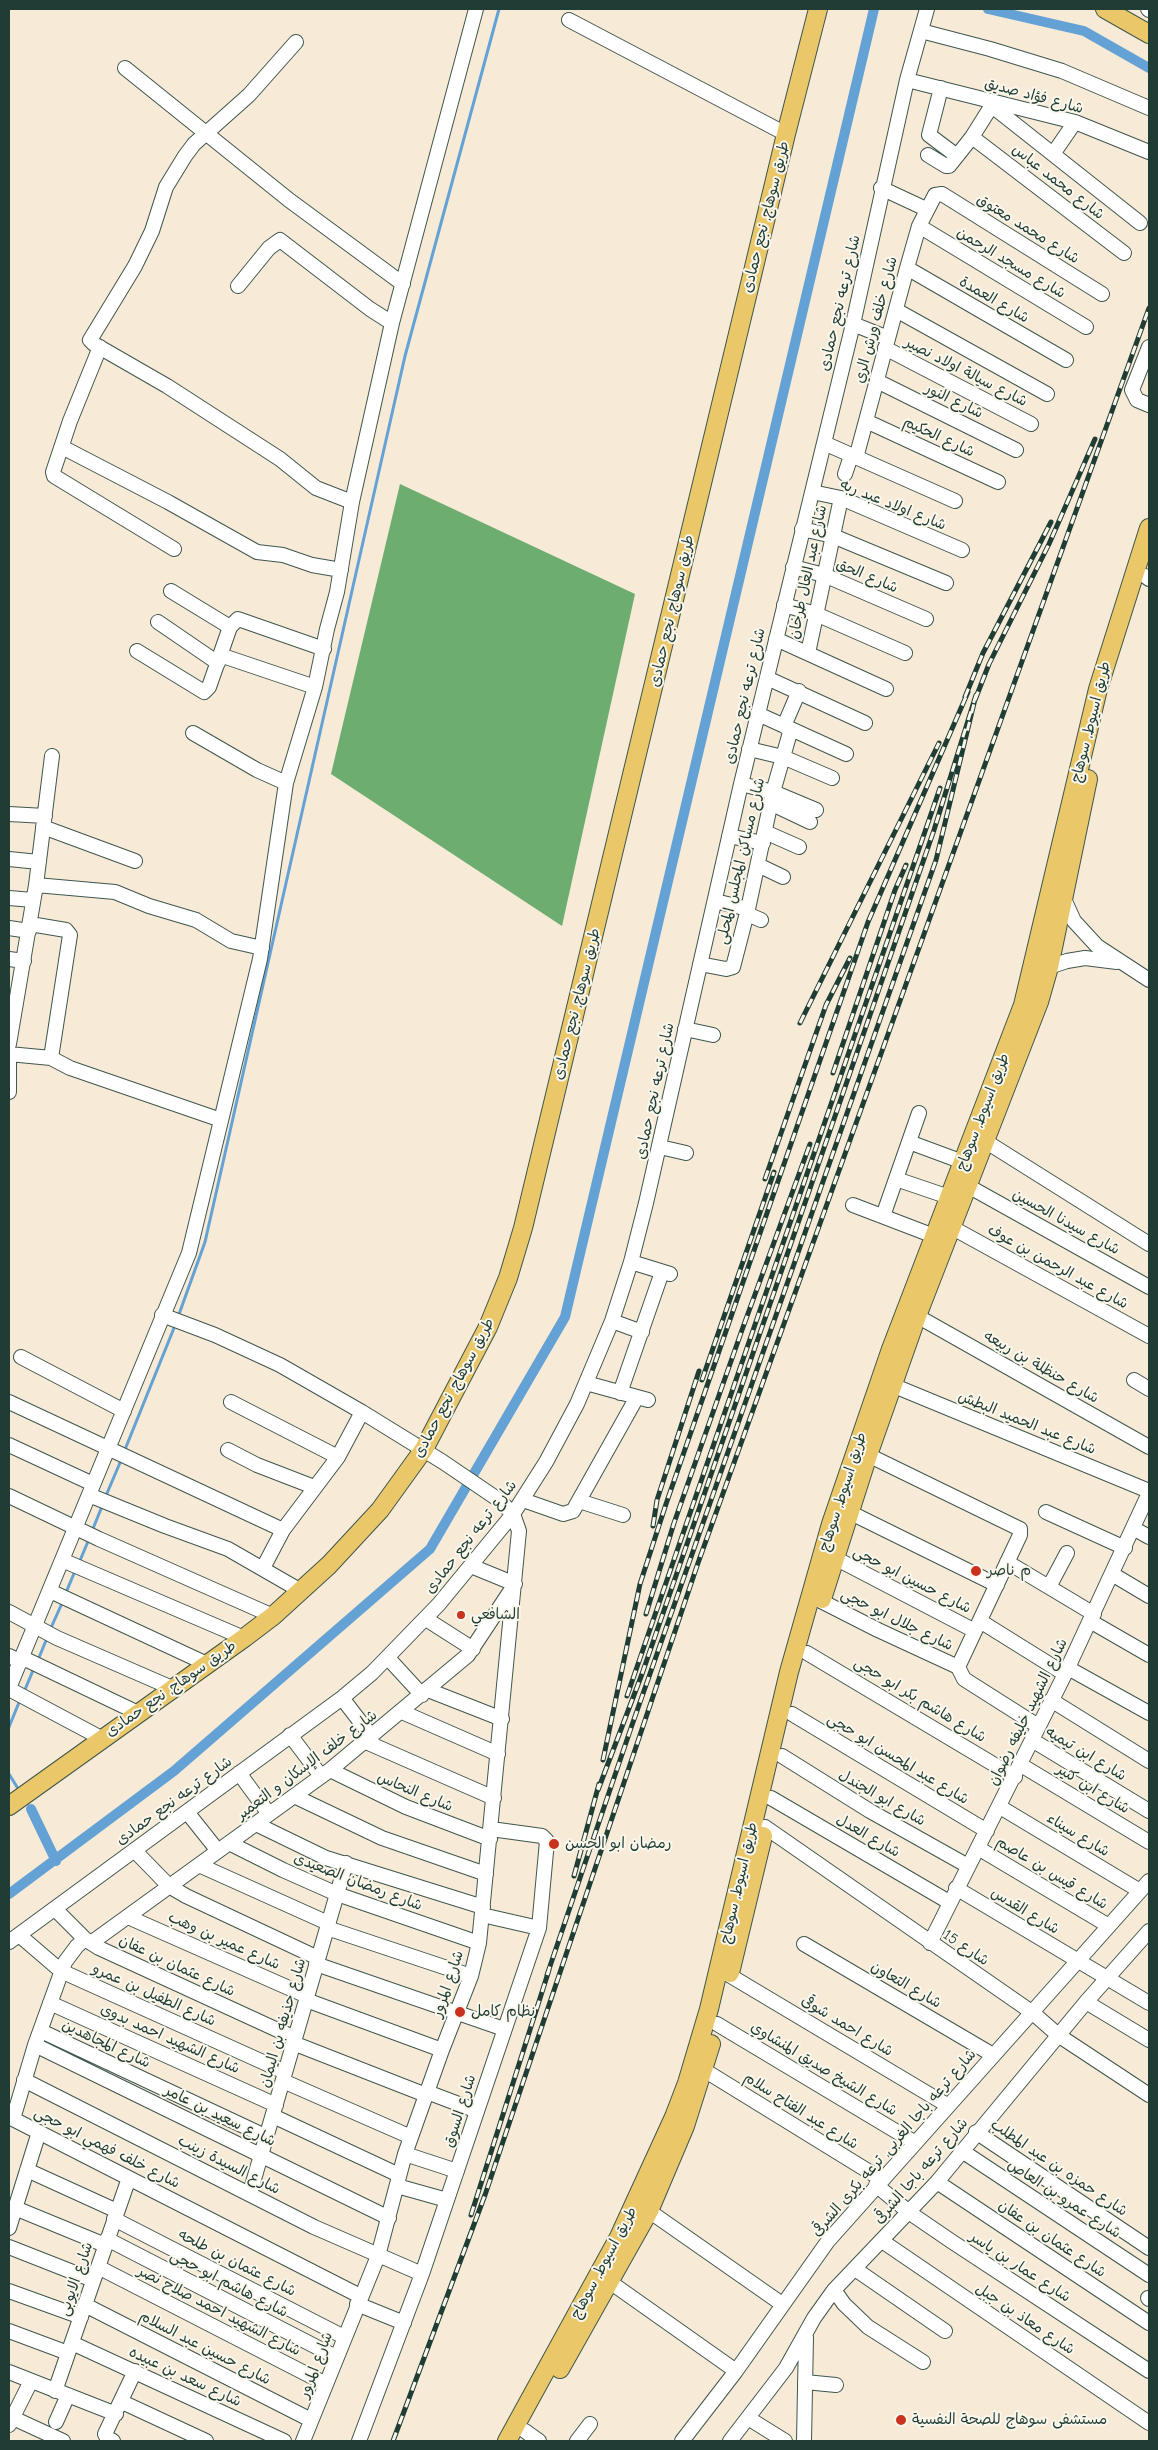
<!DOCTYPE html>
<html>
<head>
<meta charset="utf-8">
<style>
	body { margin:0 }
	#map { position:relative; width:1158px; height:2450px; overflow:hidden; background:#f7ead6; font-family:"Comic Neue",sans-serif }
	canvas { display:block }
	.frame { position:absolute; inset:0; border:10px solid #1f3d34; pointer-events:none }
</style>
</head>
<body>
<div id="map">
<canvas width="1158" height="2450"></canvas>
<div class="frame"></div>
</div>
<script>
const g = document.querySelector('canvas').getContext('2d');
g.lineJoin = 'round';
function fillPath(path, color) {
  g.fillStyle = color;
  g.fill(path, 'evenodd');
}
function poly(rows) {
  const path = new Path2D();
  for (const r of rows) {
    path.moveTo(r[0], r[1]);
    for (let i = 2; i < r.length; i += 2) path.lineTo(r[i], r[i + 1]);
  }
  return path;
}
function stroke(path, color, width, dash) {
  g.strokeStyle = color;
  g.lineWidth = width;
  g.lineCap = dash ? 'butt' : 'round';
  g.setLineDash(dash || []);
  g.stroke(path);
}
function label(font, color, halo, rows, align = 'center') {
  g.font = font + ' "Comic Neue","Playpen Sans Arabic",sans-serif';
  g.lineWidth = 4;
  g.setLineDash([]);
  g.textBaseline = 'middle';
  g.strokeStyle = halo;
  g.fillStyle = color;
  for (const [text, x, y, turn = 0] of rows) {
    g.save();
    g.translate(x, y);
    g.rotate((+turn || 0) * Math.PI / 180);
    g.textAlign = isNaN(turn) ? turn : align;
    if (halo) g.strokeText(text, 0, 0);
    g.fillText(text, 0, 0);
    g.restore();
  }
}
fillPath(poly([
	[400,484,635,594,562,926,331,774]
]), '#6dad70');
stroke(poly([
	[178,1317,205,1242,405,356,499,9],
	[124,1452,176,1323],
	[105,1498,122,1458],
	[92,1531,103,1504],
	[79,1563,89,1539],
	[65,1595,75,1571],
	[50,1630,63,1601],
	[38,1660,47,1638],
	[24,1692,34,1668],
	[9,1727,20,1700],
	[9,1774,17,1787]
]), '#64a2d6', 3);
stroke(poly([
	[988,9,1084,31,1149,68],
	[31,1809,56,1861],
	[9,1894,174,1771,430,1549,565,1317,874,9]
]), '#64a2d6', 10);
const minor = poly([
	[1148,9,1149,10],
	[569,20,786,134],
	[921,31,990,49,1062,71,1149,108],
	[296,42,249,95,194,144,185,156,166,187,152,231,135,266,90,340,94,344,167,386,280,459,316,488,352,502],
	[125,68,289,200,403,284],
	[907,80,1075,122,1149,152],
	[941,88,929,135,957,156,972,137,994,102],
	[992,106,1140,223],
	[972,137,1124,253],
	[1053,154,1075,122],
	[928,155,946,166,949,166,957,156],
	[881,188,926,209],
	[919,226,1086,327],
	[907,268,1066,360],
	[238,286,269,248,280,240,370,309,392,323],
	[896,310,1047,394],
	[853,324,888,338],
	[100,347,70,421,53,472,54,476,174,549],
	[1149,347,1132,390,1137,400,1149,405],
	[885,348,1031,424],
	[877,381,1016,450],
	[866,421,998,482],
	[824,443,955,501],
	[62,447,168,502,257,552,283,555,312,565,341,570],
	[856,458,907,268,919,226,935,195,942,194,1102,294],
	[845,474,851,456],
	[812,492,841,498,962,550],
	[802,529,833,536,946,583],
	[793,567,824,575,926,619],
	[1145,576,1149,579],
	[171,591,230,627],
	[784,605,816,614,905,653],
	[158,622,218,663],
	[776,639,886,689],
	[137,651,204,692,209,687,230,627,238,619,324,649],
	[808,653,841,498],
	[220,655,315,687],
	[767,678,865,723],
	[758,714,846,754],
	[784,726,799,691],
	[193,733,257,770,286,783],
	[749,749,783,757,832,778],
	[741,784,773,792,816,810],
	[770,803,810,822],
	[9,814,45,816],
	[43,827,135,861],
	[765,832,799,847],
	[729,836,763,843],
	[9,859,39,862],
	[758,865,783,877],
	[36,885,52,756],
	[9,898,33,900],
	[1064,899,1074,921,1097,946,1149,980],
	[715,901,748,909],
	[747,914,761,920],
	[30,924,66,930,70,935,51,1058],
	[9,928,29,931],
	[9,959,24,961],
	[700,964,726,969,733,967,748,909,773,792,791,729],
	[1049,967,1067,961,1085,958,1117,962],
	[685,1029,713,1035],
	[9,1044,36,885,115,892,149,906,196,920,231,941,262,948],
	[9,1054,51,1058,70,1068,221,1120],
	[9,1062,9,1092],
	[985,1141,1149,1244],
	[909,1142,963,1162],
	[660,1147,686,1153],
	[896,1179,949,1197],
	[968,1186,1149,1287],
	[853,1205,934,1236],
	[883,1216,919,1113],
	[951,1227,1149,1336],
	[631,1262,670,1274],
	[162,1315,215,1335,280,1365,362,1412],
	[917,1316,1149,1447],
	[612,1321,642,1332],
	[21,1357,124,1411],
	[1134,1380,1149,1389],
	[586,1383,648,1400],
	[892,1385,1149,1491],
	[620,1393,662,1272],
	[9,1402,283,1530,263,1568],
	[231,1402,338,1457],
	[9,1445,93,1484],
	[228,1450,257,1465,314,1487],
	[868,1455,1020,1529,1020,1535,958,1667],
	[89,1495,165,1526,228,1549,301,1591],
	[9,1496,99,1539,273,1616],
	[523,1500,563,1514,573,1511,637,1397],
	[579,1501,623,1515],
	[849,1512,997,1585],
	[1046,1512,1125,1548],
	[1133,1528,1149,1537],
	[283,1530,338,1457,362,1412,443,1462,499,1500,513,1514,519,1531,479,1943,471,1976,442,2050,405,2154,378,2256,303,2441],
	[835,1558,975,1631],
	[62,1560,244,1638],
	[1007,1562,1094,1614],
	[1112,1574,1149,1596],
	[1049,1587,1067,1553],
	[50,1591,207,1664],
	[821,1601,878,1630,958,1667],
	[9,1612,57,1638,172,1688],
	[426,1619,473,1649],
	[980,1621,1065,1674],
	[1090,1621,1149,1655],
	[807,1653,1015,1777],
	[9,1656,21,1662],
	[23,1658,138,1713],
	[388,1658,422,1695],
	[958,1667,964,1679,1038,1726],
	[1068,1668,1149,1713],
	[9,1688,189,1253,260,959,286,783,315,687,327,629,337,592,352,502,392,323,476,9],
	[9,1689,101,1738],
	[428,1690,502,1719],
	[342,1698,372,1737],
	[1051,1700,1149,1761],
	[402,1712,498,1754],
	[792,1714,987,1831],
	[290,1735,321,1776],
	[1032,1740,1149,1811],
	[366,1742,494,1798],
	[782,1756,870,1811,968,1866],
	[1021,1765,1149,1842],
	[330,1770,406,1807,490,1839],
	[239,1773,269,1814],
	[294,1796,382,1838,486,1874],
	[771,1798,949,1902],
	[1000,1807,1140,1891],
	[187,1812,218,1851],
	[256,1824,326,1858,483,1907],
	[765,1827,1033,2013,1058,2035,1149,2095],
	[229,1843,283,1870,337,1894,479,1943],
	[978,1848,1109,1926],
	[134,1850,169,1886,186,1896,318,1958],
	[199,1865,328,1923],
	[956,1888,1149,2003],
	[55,1909,85,1939,99,1948,295,2038],
	[482,1915,539,1928],
	[128,1917,307,1996],
	[327,1928,471,1976],
	[19,1935,61,1971,285,2072],
	[85,1939,77,1946,65,1962,35,2045,13,2119,360,2296],
	[9,1942,342,1698,372,1673,439,1604,513,1514,546,1462,577,1404,612,1321,631,1262,646,1203,741,784,853,324,907,80,927,9],
	[91,1943,330,1770,468,1655,515,1584,471,1566],
	[930,1943,1065,1674,1149,1493],
	[804,1944,993,2055],
	[316,1964,504,2029],
	[729,1975,947,2105],
	[306,2000,442,2050],
	[1086,2002,1149,2040],
	[50,2003,276,2105],
	[717,2024,914,2142],
	[41,2031,267,2137],
	[293,2043,426,2095],
	[35,2045,389,2218],
	[704,2070,881,2179],
	[24,2080,314,2227,422,2274],
	[283,2081,411,2137],
	[427,2092,477,2111],
	[273,2116,399,2175],
	[976,2132,1149,2248],
	[962,2151,1149,2275],
	[405,2154,457,2171],
	[27,2170,117,2211],
	[937,2182,1149,2323],
	[876,2185,910,2213,951,2241,1149,2371],
	[397,2186,447,2200],
	[250,2193,346,1863],
	[15,2208,105,2245],
	[649,2211,782,2304],
	[114,2219,344,2337],
	[9,2228,39,2132],
	[107,2239,336,2357],
	[882,2241,1149,2423],
	[9,2247,93,2280],
	[98,2267,326,2384],
	[855,2269,945,2331],
	[610,2282,736,2371],
	[834,2290,844,2304,868,2327,923,2362],
	[9,2291,81,2317],
	[1148,2298,1149,2299],
	[357,2304,404,2323],
	[85,2305,311,2420],
	[9,2331,68,2353],
	[72,2343,284,2441],
	[9,2372,116,2414],
	[805,2382,836,2385],
	[55,2391,129,2178],
	[122,2402,206,2441],
	[13,2418,63,2441],
	[748,2418,785,2441],
	[56,2422,68,2395],
	[9,2425,31,2381],
	[525,2431,539,2441],
	[113,2441,107,2438,105,2434,135,2371],
	[359,2441,422,2274,539,1928,547,1841,542,1836,491,1829],
	[577,2441,590,2424],
	[682,2441,736,2371,828,2241,1149,1881],
	[730,2441,786,2368,814,2318,834,2290,937,2182,1086,2002,1149,1931],
	[804,2441,806,2337]
]);
const major = poly([
	[1105,9,1149,34],
	[822,1599,868,1455,917,1316,1039,1002,1049,967,1088,779],
	[9,1806,244,1638,273,1616,329,1565,380,1510,424,1449,488,1327,508,1278,523,1228,786,134,818,9],
	[730,1973,763,1836],
	[560,2369,649,2211,685,2126,711,2044],
	[507,2441,619,2237,674,2117,687,2083,709,2009,789,1672,831,1524,891,1349,1023,1005,1098,689,1149,528]
]);
stroke(minor, '#3f574c', 16);
stroke(major, '#3f574c', 20);
stroke(minor, '#fff', 14);
stroke(major, '#eac769', 18);
const rail = poly([
	[965,697,983,653,1051,522],
	[975,700,989,664,1049,544,1095,439],
	[800,1023,939,743],
	[833,1073,895,890,906,865],
	[765,1179,826,1005,850,958],
	[702,1380,774,1172],
	[653,1526,657,1500,699,1371],
	[646,1614,674,1523,742,1330,810,1144],
	[627,1696,940,788],
	[603,1760,640,1584,666,1504,868,922,968,692],
	[574,1876,599,1784],
	[547,1975,632,1725,936,860,976,695,934,830,642,1674,598,1790],
	[471,2215,549,1970],
	[393,2441,485,2195,698,1563,1149,308]
]);
stroke(rail, '#1f3d34', 5);
stroke(rail, '#fbf7ec', 3, [9]);
for (const [x, y, r, color] of [
	[976,1571,6,"#c8321e"],
	[461,1615,5,"#c8321e"],
	[554,1844,6,"#c8321e"],
	[460,2012,6,"#c8321e"],
	[901,2420,6,"#c8321e"]
]) {
  const dot = new Path2D();
  dot.arc(x, y, r, 0, 2 * Math.PI);
  g.fillStyle = color;
  g.fill(dot);
  stroke(dot, '#fbf7ec', 2);
}
label('15px', '#1f3d34', '#fbf7ec', [
	["شارع فؤاد صديق",1034,96,15],
	["شارع محمد عباس",1058,182,38],
	["طريق سوهاج, نجع حمادى",766,217,-76],
	["شارع محمد معتوق",1028,229,32],
	["شارع مسجد الرحمن",1011,263,31],
	["شارع العمدة",994,300,30],
	["شارع ترعه نجع حمادى",840,303,-77],
	["شارع خلف ورش الري",876,320,-75],
	["شارع سيالة اولاد نصير",966,372,27],
	["شارع النور",954,401,26],
	["شارع الحكيم",939,437,25],
	["شارع اولاد عبد ربه",893,505,22],
	["شارع عبد العال طرخان",808,572,-78],
	["شارع الحق",867,576,23],
	["طريق سوهاج, نجع حمادى",672,611,-77],
	["شارع ترعه نجع حمادى",745,696,-77],
	["طريق اسيوط, سوهاج",1091,722,-76],
	["شارع مساكن المجلس المحلى",741,861,-77],
	["طريق سوهاج, نجع حمادى",577,1004,-76],
	["شارع ترعه نجع حمادى",655,1091,-78],
	["طريق اسيوط, سوهاج",983,1112,-69],
	["شارع سيدنا الحسين",1066,1222,29],
	["شارع عبد الرحمن بن عوف",1058,1267,29],
	["شارع حنظلة بن ربيعه",1041,1367,30],
	["طريق سوهاج, نجع حمادى",454,1388,-62],
	["شارع عبد الحميد البطش",1027,1423,22],
	["طريق اسيوط, سوهاج",843,1492,-72],
	["شارع ترعه نجع حمادى",471,1537,-52],
	["شارع حسين ابو حجى",912,1580,27],
	["شارع جلال ابو حجى",897,1620,26],
	["طريق سوهاج, نجع حمادى",171,1689,-35],
	["شارع هاشم بكر ابو حجى",920,1700,31],
	["شارع الشهيد خليفه رضوان",1028,1712,-64],
	["شارع ابن تيميه",1086,1754,31],
	["شارع عبد المحسن ابو حجى",898,1759,31],
	["شارع خلف الإسكان و التعمير",307,1765,-37],
	["شارع ابن كثير",1093,1789,31],
	["شارع النحاس",415,1792,23],
	["شارع ابو الجندل",882,1798,30],
	["شارع ترعه نجع حمادى",174,1801,-36],
	["شارع سيناء",1078,1835,31],
	["شارع العدل",868,1836,30],
	["شارع قيس بن عاصم",1052,1873,31],
	["شارع رمضان الصعيدى",358,1882,21],
	["طريق اسيوط, سوهاج",739,1883,-77],
	["شارع القدس",1025,1911,31],
	["شارع عمير بن وهب",224,1941,24],
	["شارع 15",966,1948,34],
	["شارع عثمان بن عفان",177,1966,25],
	["شارع المرور",448,1984,-71],
	["شارع التعاون",906,1985,30],
	["شارع الطفيل بن عمرو",154,1995,24],
	["شارع حذيفه بن اليمان",283,2023,-74],
	["شارع احمد شوقى",847,2026,31],
	["شارع الشهيد احمد بدوى",170,2039,24],
	["شارع المجاهدين",106,2044,25],
	["شارع الشيخ صديق المنشاوي",824,2069,31],
	["شارع السوق",460,2111,-72],
	["شارع عبد الفتاح سلام",801,2111,32],
	["شارع سعيد بن عامر",220,2116,26],
	["شارع ترعه باجا الغربى, ترعه بكرى الشرقى",894,2143,-49],
	["شارع خلف فهمي ابو حجى",107,2148,27],
	["شارع السيدة زينب",229,2165,27],
	["شارع حمزه بن عبد المطلب",1059,2168,34],
	["شارع ترعه باجا الشرقى",921,2171,-49],
	["شارع عمرو بن العاص",1064,2199,33],
	["شارع عثمان بن عفان",1052,2239,34],
	["شارع عثمان بن طلحه",237,2263,27],
	["طريق اسيوط, سوهاج",604,2263,-62],
	["شارع عمار بن ياسر",1020,2267,33],
	["شارع الايوبى",76,2279,-71],
	["شارع هاشم ابو حجى",229,2284,27],
	["شارع الشهيد احمد صلاح نصر",219,2311,27],
	["شارع معاذ بن جبل",1025,2319,34],
	["شارع حسين عبد السلام",205,2348,27],
	["شارع المرور",316,2365,-69],
	["شارع سعد بن عبيده",185,2377,25]
]);
label('15px', '#1f3d34', '#fbf7ec', [
	["م ناصر",987,1571],
	["الشافعي",471,1615],
	["رمضان ابو الحسن",565,1844],
	["نظام كامل",471,2012],
	["مستشفى سوهاج للصحة النفسية",912,2420]
], 'left');
</script>
</body>
</html>
